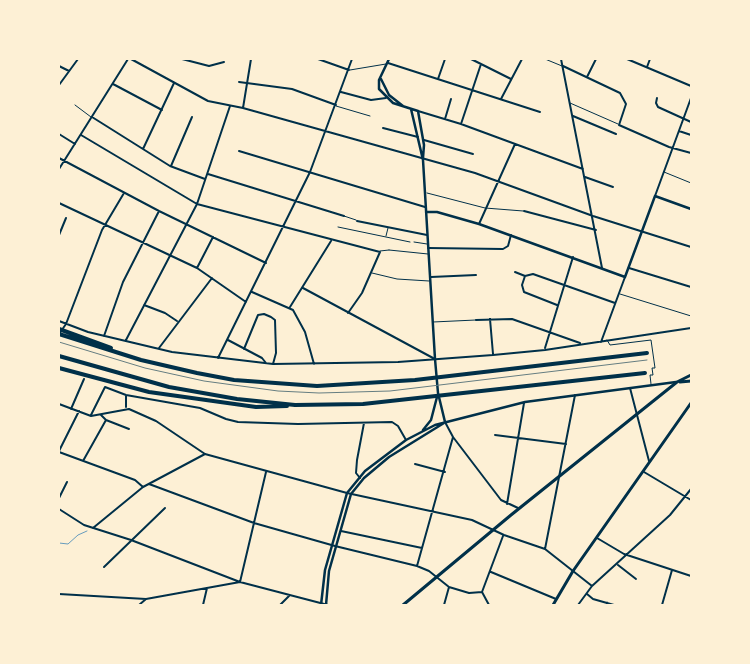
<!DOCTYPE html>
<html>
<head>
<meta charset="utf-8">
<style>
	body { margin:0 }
	#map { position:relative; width:750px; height:664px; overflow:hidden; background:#fdf0d5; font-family:"Open Sans",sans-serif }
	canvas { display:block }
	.frame { position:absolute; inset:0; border:60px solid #fdf0d5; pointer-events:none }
</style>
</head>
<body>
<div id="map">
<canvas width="750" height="664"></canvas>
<div class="frame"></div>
</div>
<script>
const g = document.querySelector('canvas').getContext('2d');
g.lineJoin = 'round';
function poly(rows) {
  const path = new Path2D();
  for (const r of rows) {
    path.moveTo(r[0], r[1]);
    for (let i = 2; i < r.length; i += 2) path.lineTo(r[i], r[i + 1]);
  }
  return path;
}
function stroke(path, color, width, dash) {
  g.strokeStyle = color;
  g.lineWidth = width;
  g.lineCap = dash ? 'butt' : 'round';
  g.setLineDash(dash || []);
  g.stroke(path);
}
stroke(poly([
	[59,543,68,544,78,535,87,531]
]), '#669bbc', 1);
stroke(poly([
	[570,103,618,124],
	[75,105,91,117],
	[336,106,370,116],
	[389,250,428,254],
	[372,273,397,279,429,281],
	[620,294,691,316]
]), '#003049', 1);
stroke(poly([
	[545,59,562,66],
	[350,70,386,64],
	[664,172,691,183],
	[427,193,485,208,523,211],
	[344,216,356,220],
	[338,227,410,242],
	[386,236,388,228],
	[414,242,427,244],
	[380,251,389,250],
	[433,322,476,320],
	[607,340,610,345,651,340,655,368,652,368,653,375,650,375,651,384],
	[606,605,607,602]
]), '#003049', 1);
stroke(poly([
	[131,59,208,101,243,108,475,173,593,216,691,247],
	[182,59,209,66,224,62],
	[318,59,349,70],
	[471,59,511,79],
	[561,59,602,268],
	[627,59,691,86],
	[388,63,540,112],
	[59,66,69,71],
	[563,66,620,93,626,104,619,125,669,147,691,153],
	[647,67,650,59],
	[587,77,596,59],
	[438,79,445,59],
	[239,82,292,89,336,105],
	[113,84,162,110],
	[59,85,78,59],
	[341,92,371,100,386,98],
	[657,98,656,103,658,107,691,122],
	[501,99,522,59],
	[243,108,251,59],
	[418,111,461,124,583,169],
	[573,116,616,134],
	[92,117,170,166,205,179],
	[445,119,451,99],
	[461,124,481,64],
	[383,128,418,137],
	[679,131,691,135],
	[59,134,75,144],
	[81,135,197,204,380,252,362,293,348,313],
	[424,140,473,154],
	[143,149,174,83],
	[239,151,425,207],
	[59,158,159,211,266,263],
	[171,166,192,117],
	[59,169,128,59],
	[208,174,344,216],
	[585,177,613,187],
	[655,196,691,98],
	[59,203,197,268,246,302],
	[524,211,596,230],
	[357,221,427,235],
	[479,224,515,144],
	[59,235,66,218],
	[428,248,503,249,508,246,511,235],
	[197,268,213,237],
	[629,268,691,287],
	[515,272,525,276,533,274,615,303],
	[525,276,522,285,524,292,557,305],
	[431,277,476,275],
	[303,288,433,358],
	[252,292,293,310,305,332,314,364],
	[144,305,165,313,177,321],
	[290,307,331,241],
	[490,319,493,354],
	[476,320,512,319,580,343],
	[59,321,88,332,172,352,273,364,398,362,493,355,545,350,691,328],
	[59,334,66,324,102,230,124,193],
	[104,336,123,282,159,211],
	[126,340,197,204,230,106],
	[228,340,262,358,266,363],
	[601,342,625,277],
	[159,348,212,278],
	[545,348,573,257],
	[244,349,258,315,264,314,271,317,275,320,276,353,273,364],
	[218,358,310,172,352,59],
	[630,388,649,461],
	[59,404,91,416,129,409,156,421,205,454,347,493,472,520,504,535,545,549,592,586],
	[126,407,126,395],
	[71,409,84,379],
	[91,415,105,387,126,395,200,408,226,419,238,422,298,424,392,422,398,426,406,440],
	[101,415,106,420,129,429],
	[445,422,453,437,501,500,518,508],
	[495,435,566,444],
	[59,451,79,411],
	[59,452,135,480,143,487],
	[83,461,106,420],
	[415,464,445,472],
	[644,472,691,500],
	[360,478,356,473,357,460,364,423],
	[149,484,254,523,335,546,417,566,429,571,449,587,469,593,482,592],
	[59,498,67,482],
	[507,504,524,403],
	[59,509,84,525,131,540,240,582,328,605],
	[93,528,143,487,205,454],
	[341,531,422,548],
	[597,538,624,554,691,576],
	[545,549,575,395],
	[618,565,636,579],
	[417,566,453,437],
	[104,567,165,508],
	[491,572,556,599],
	[240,582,266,472],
	[482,592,503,536],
	[482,592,489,605],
	[59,594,146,599,240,582],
	[587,594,593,599,614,605],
	[139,605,146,599],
	[203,605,207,588],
	[280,605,289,596],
	[444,605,449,587],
	[578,605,592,586,670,515,691,489],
	[662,605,672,570]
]), '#003049', 2);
stroke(poly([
	[389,59,379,80,379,89,393,103,418,111,424,145,423,158],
	[381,79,389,95,403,106],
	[411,109,423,160,435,359,438,393,445,422],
	[426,212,437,212,479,224,625,277,655,196,691,209],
	[423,430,431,420,437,397],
	[321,605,325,570,347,493,365,471,406,440,435,425,525,402,676,382],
	[326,605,329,571,351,494,364,478,389,457,444,423]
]), '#003049', 2.5);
stroke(poly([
	[680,382,691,381],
	[403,605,511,515,677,382,691,375],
	[553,605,573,571,691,403]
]), '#003049', 3);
stroke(poly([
	[59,329,111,348],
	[59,334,141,360,197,373,234,380,317,386,415,380,647,353],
	[59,356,169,387,237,399,295,405,363,404,645,373],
	[59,368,149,392,256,407,287,406]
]), '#003049', 4);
stroke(poly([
	[59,342,145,368,204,381,278,391,319,393,390,391,647,360]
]), '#657d81', 1);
</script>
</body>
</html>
